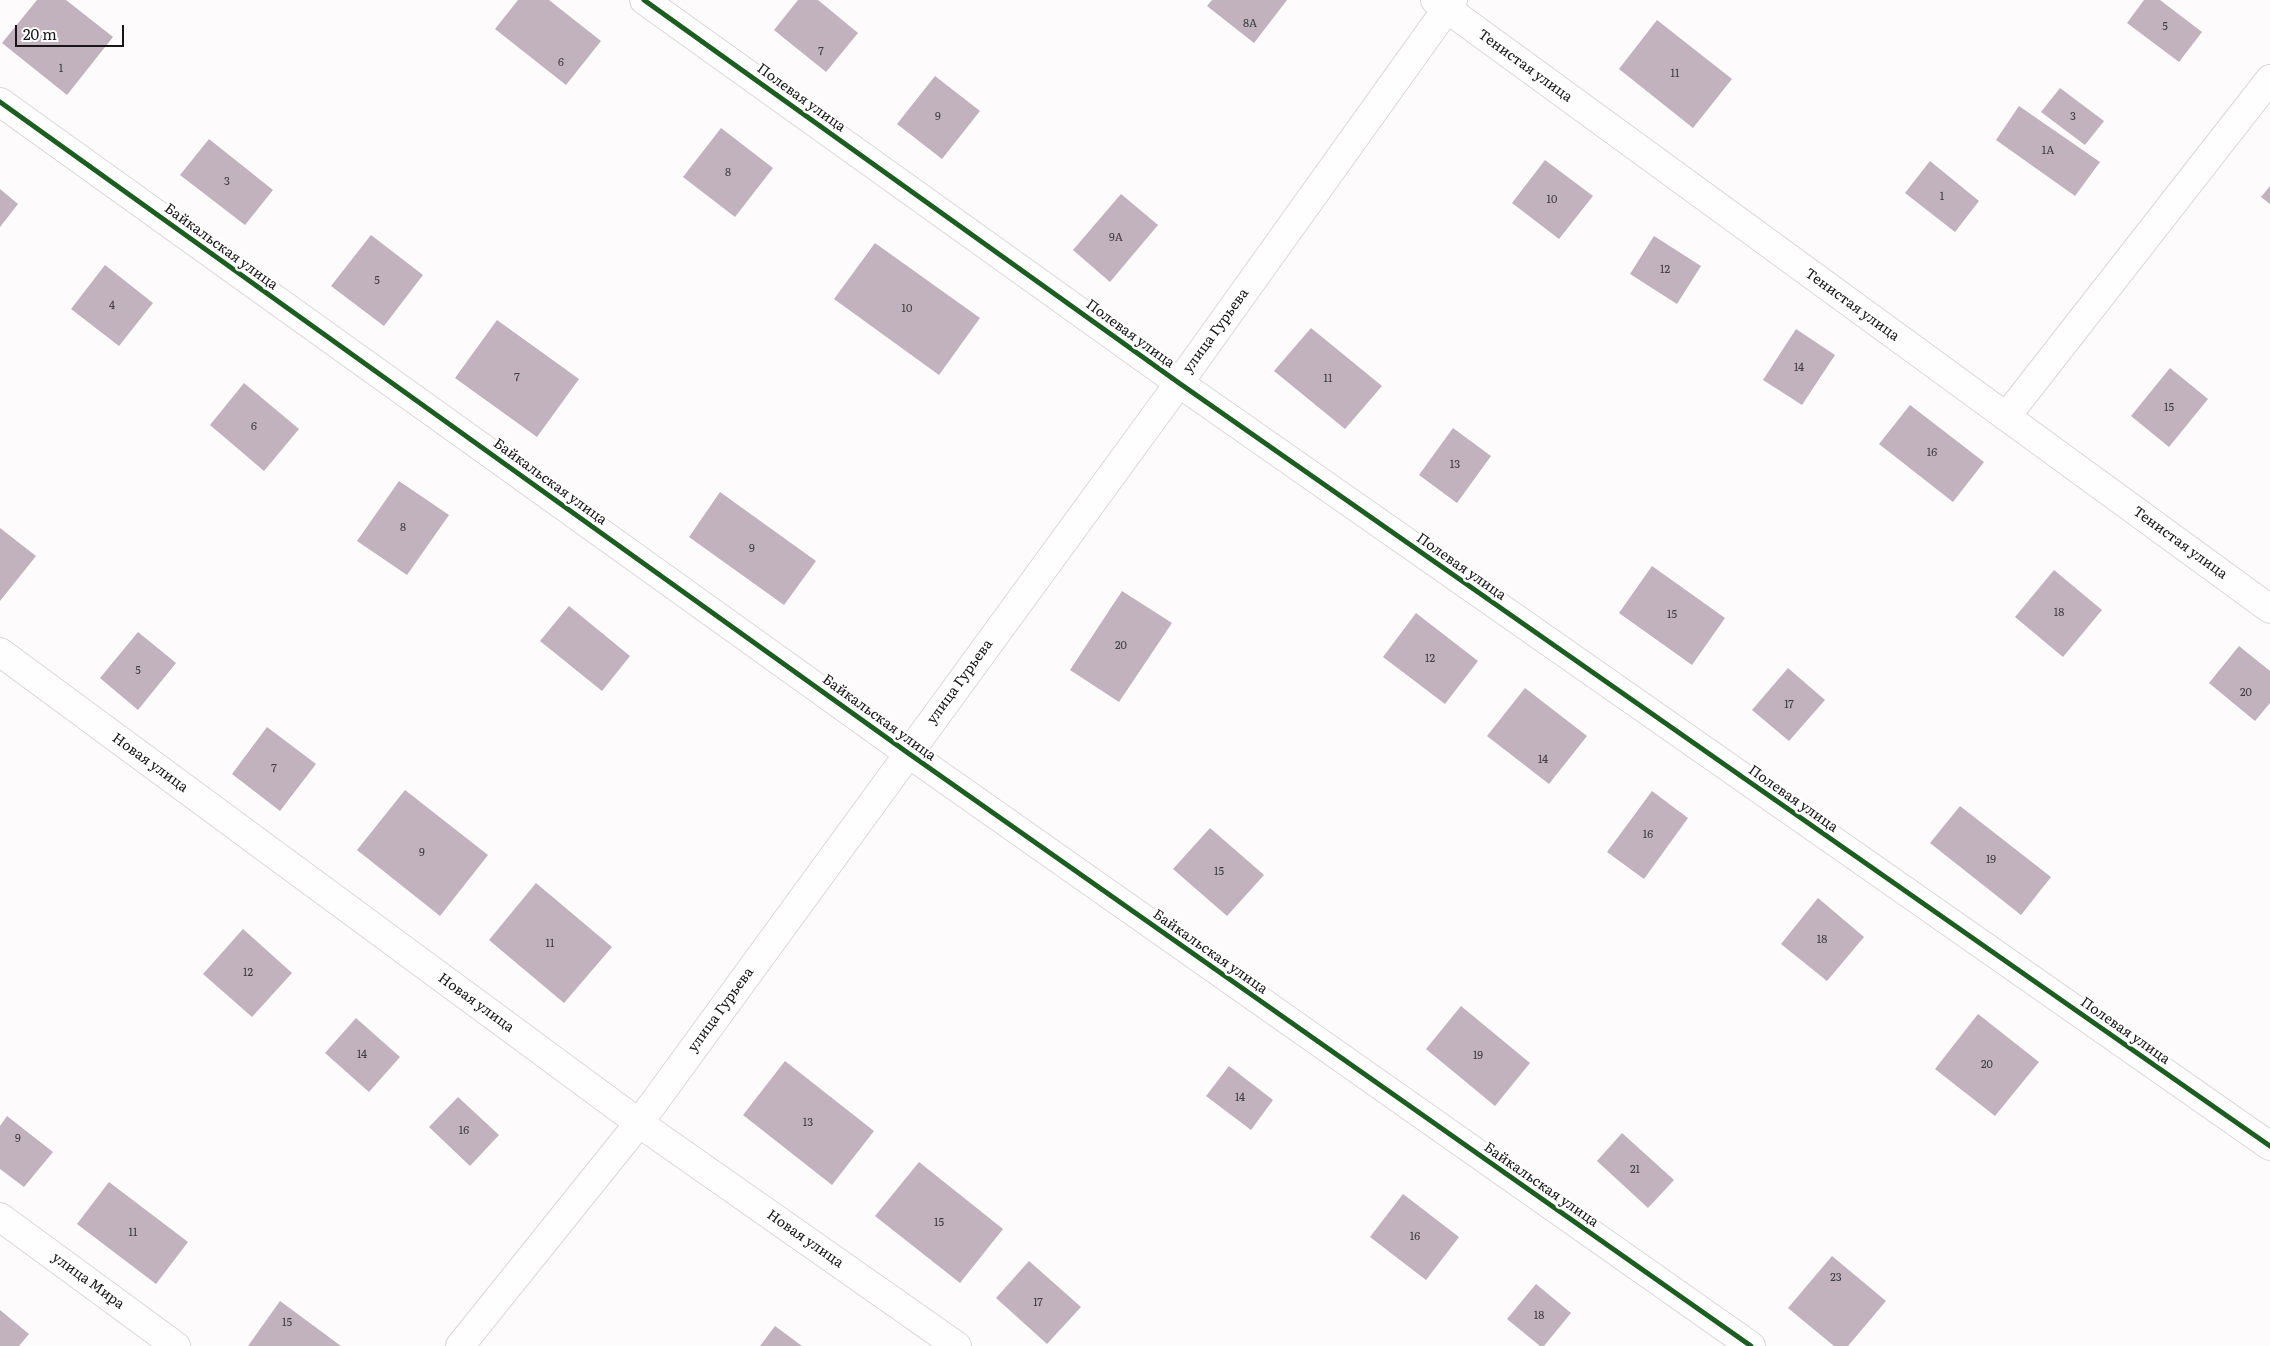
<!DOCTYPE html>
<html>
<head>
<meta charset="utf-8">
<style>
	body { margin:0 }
	#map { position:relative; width:2270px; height:1346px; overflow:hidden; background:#fdfbfc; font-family:Literata,serif }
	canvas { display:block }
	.scale { position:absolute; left:15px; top:25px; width:109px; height:22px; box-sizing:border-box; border:2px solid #181617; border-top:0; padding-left:6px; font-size:15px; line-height:18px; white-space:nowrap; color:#181617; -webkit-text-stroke:4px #fff; paint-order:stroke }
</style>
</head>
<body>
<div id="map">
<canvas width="2270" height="1346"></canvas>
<div class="scale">20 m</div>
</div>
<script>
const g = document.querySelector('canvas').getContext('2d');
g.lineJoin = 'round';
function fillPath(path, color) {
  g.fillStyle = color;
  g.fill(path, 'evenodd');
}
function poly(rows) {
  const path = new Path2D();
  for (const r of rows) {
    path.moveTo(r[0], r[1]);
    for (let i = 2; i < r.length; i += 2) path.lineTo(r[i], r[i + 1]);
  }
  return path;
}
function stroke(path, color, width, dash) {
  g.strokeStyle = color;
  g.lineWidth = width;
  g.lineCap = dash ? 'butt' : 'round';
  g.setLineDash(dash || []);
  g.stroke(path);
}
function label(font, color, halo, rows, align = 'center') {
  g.font = font + ' Literata,serif';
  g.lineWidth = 5;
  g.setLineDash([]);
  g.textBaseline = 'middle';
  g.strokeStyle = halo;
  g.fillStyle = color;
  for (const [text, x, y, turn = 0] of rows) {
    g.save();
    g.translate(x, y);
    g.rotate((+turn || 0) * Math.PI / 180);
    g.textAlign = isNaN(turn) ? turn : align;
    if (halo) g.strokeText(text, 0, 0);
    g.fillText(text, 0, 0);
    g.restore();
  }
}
fillPath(poly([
	[37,0,66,0,113,37,67,95,2,43],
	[518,0,549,0,601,41,566,85,495,29],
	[798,0,818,0,858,33,826,72,774,30],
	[1212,0,1287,0,1254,43,1207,6],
	[2144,0,2160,0,2202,32,2179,62,2127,23],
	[1657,20,1732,79,1693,128,1619,69],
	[935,76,980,111,942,159,897,124],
	[2060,88,2104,121,2085,145,2041,112],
	[2019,106,2100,162,2075,196,1996,140],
	[721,128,773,168,735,217,683,177],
	[209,139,273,190,245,225,180,175],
	[1545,160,1593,196,1559,239,1512,203],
	[1930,161,1979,201,1955,232,1905,193],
	[2270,186,2270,204,2261,197],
	[0,189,18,204,0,227],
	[1121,194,1158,225,1110,282,1073,250],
	[371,235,423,275,384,326,331,286],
	[1654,236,1701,266,1677,304,1630,274],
	[875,243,980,318,939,375,834,299],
	[105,265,153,303,119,346,71,309],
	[497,320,579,379,537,437,455,378],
	[1311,328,1382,386,1345,429,1274,371],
	[1796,329,1835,355,1802,405,1763,380],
	[2170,368,2208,399,2169,447,2131,416],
	[244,383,299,429,264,471,210,425],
	[1910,405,1984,462,1953,502,1879,444],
	[1453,428,1491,456,1457,503,1419,475],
	[399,481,449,515,407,575,357,541],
	[720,492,816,561,784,605,689,537],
	[0,528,36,556,0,601],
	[1652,566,1725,618,1692,665,1619,613],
	[2054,570,2102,610,2063,657,2015,617],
	[1122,591,1172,623,1119,702,1070,670],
	[569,606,630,656,602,691,540,641],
	[1416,613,1478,661,1445,704,1383,657],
	[138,632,176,663,138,710,100,678],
	[2239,646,2270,671,2270,703,2255,721,2209,683],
	[1788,668,1825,700,1789,741,1752,710],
	[1525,688,1587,736,1549,784,1487,736],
	[267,727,316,764,280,811,232,774],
	[405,790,488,855,440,916,357,850],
	[1652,791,1688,818,1644,879,1607,852],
	[1960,806,2051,877,2021,915,1930,843],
	[1210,828,1264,875,1227,916,1173,869],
	[536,883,612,947,564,1003,489,940],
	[1818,898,1864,937,1827,981,1781,944],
	[243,929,292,973,252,1017,203,974],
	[1461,1006,1530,1063,1495,1106,1426,1049],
	[1978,1014,2039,1062,1995,1116,1935,1069],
	[356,1018,400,1057,369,1092,325,1053],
	[785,1061,874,1131,832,1185,743,1115],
	[1229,1066,1273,1100,1251,1130,1206,1096],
	[458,1097,499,1135,470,1166,429,1127],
	[7,1116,53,1152,24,1187,0,1169,0,1126],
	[1622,1133,1674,1180,1648,1208,1597,1161],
	[919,1162,1003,1229,960,1283,875,1216],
	[109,1182,188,1242,156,1284,77,1224],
	[1403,1194,1459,1237,1426,1280,1370,1237],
	[1832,1256,1886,1301,1848,1346,1834,1346,1788,1308],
	[1029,1261,1081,1307,1047,1344,996,1298],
	[1536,1284,1571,1313,1544,1346,1540,1346,1507,1319],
	[280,1301,341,1346,248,1346],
	[0,1310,29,1334,19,1346,0,1346],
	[775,1326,802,1346,760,1346]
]), '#c1b2bd');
const street = poly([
	[644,0,1179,383,2270,1146],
	[1435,0,2270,609],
	[0,102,908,753,1751,1346],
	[2006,417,2270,79],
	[0,652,639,1123,957,1346],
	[0,1217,176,1346],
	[460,1346,639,1123,1179,383,1453,0]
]);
stroke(street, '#d9d7d8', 30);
stroke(street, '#fffeff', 28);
stroke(poly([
	[644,0,1179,383,2270,1146],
	[0,102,908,753,1751,1346]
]), '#1b5e20', 5);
label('11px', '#423d40', null, [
	["8А",1250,24],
	["5",2165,27],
	["7",821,52],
	["6",561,63],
	["1",61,69],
	["11",1675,74],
	["9",938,117],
	["3",2073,117],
	["1А",2048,151],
	["8",728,173],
	["3",227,182],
	["1",1942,197],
	["10",1552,200],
	["9А",1116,238],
	["12",1665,270],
	["5",377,281],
	["4",112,306],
	["10",907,309],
	["14",1799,368],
	["7",517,378],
	["11",1328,379],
	["15",2169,408],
	["6",254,427],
	["16",1932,453],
	["13",1455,465],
	["8",403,528],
	["9",752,549],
	["18",2059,613],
	["15",1672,615],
	["20",1121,646],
	["12",1430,659],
	["5",138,671],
	["20",2246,693],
	["17",1789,705],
	["14",1543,760],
	["7",274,769],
	["16",1648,835],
	["9",422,853],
	["19",1991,860],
	["15",1219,872],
	["18",1822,940],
	["11",550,944],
	["12",248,973],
	["14",362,1055],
	["19",1478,1056],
	["20",1987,1065],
	["14",1240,1098],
	["13",808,1123],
	["16",464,1131],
	["9",18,1139],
	["21",1635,1170],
	["15",939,1223],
	["11",133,1233],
	["16",1415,1237],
	["23",1836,1278],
	["17",1038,1303],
	["18",1539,1316],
	["15",287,1323]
]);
label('14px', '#181617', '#fff', [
	["Тенистая улица",1525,66,36],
	["Полевая улица",801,98,36],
	["Байкальская улица",221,247,36],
	["Тенистая улица",1852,305,36],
	["улица Гурьева",1216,331,-54],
	["Полевая улица",1130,334,36],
	["Байкальская улица",550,482,36],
	["Тенистая улица",2180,543,36],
	["Полевая улица",1461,567,35],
	["улица Гурьева",960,682,-54],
	["Байкальская улица",879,718,36],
	["Новая улица",150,763,36],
	["Полевая улица",1793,799,35],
	["Байкальская улица",1210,952,35],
	["Новая улица",476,1003,36],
	["улица Гурьева",721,1010,-54],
	["Полевая улица",2125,1031,35],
	["Байкальская улица",1541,1185,35],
	["Новая улица",805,1239,35],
	["улица Мира",88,1281,36]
]);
</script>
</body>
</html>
